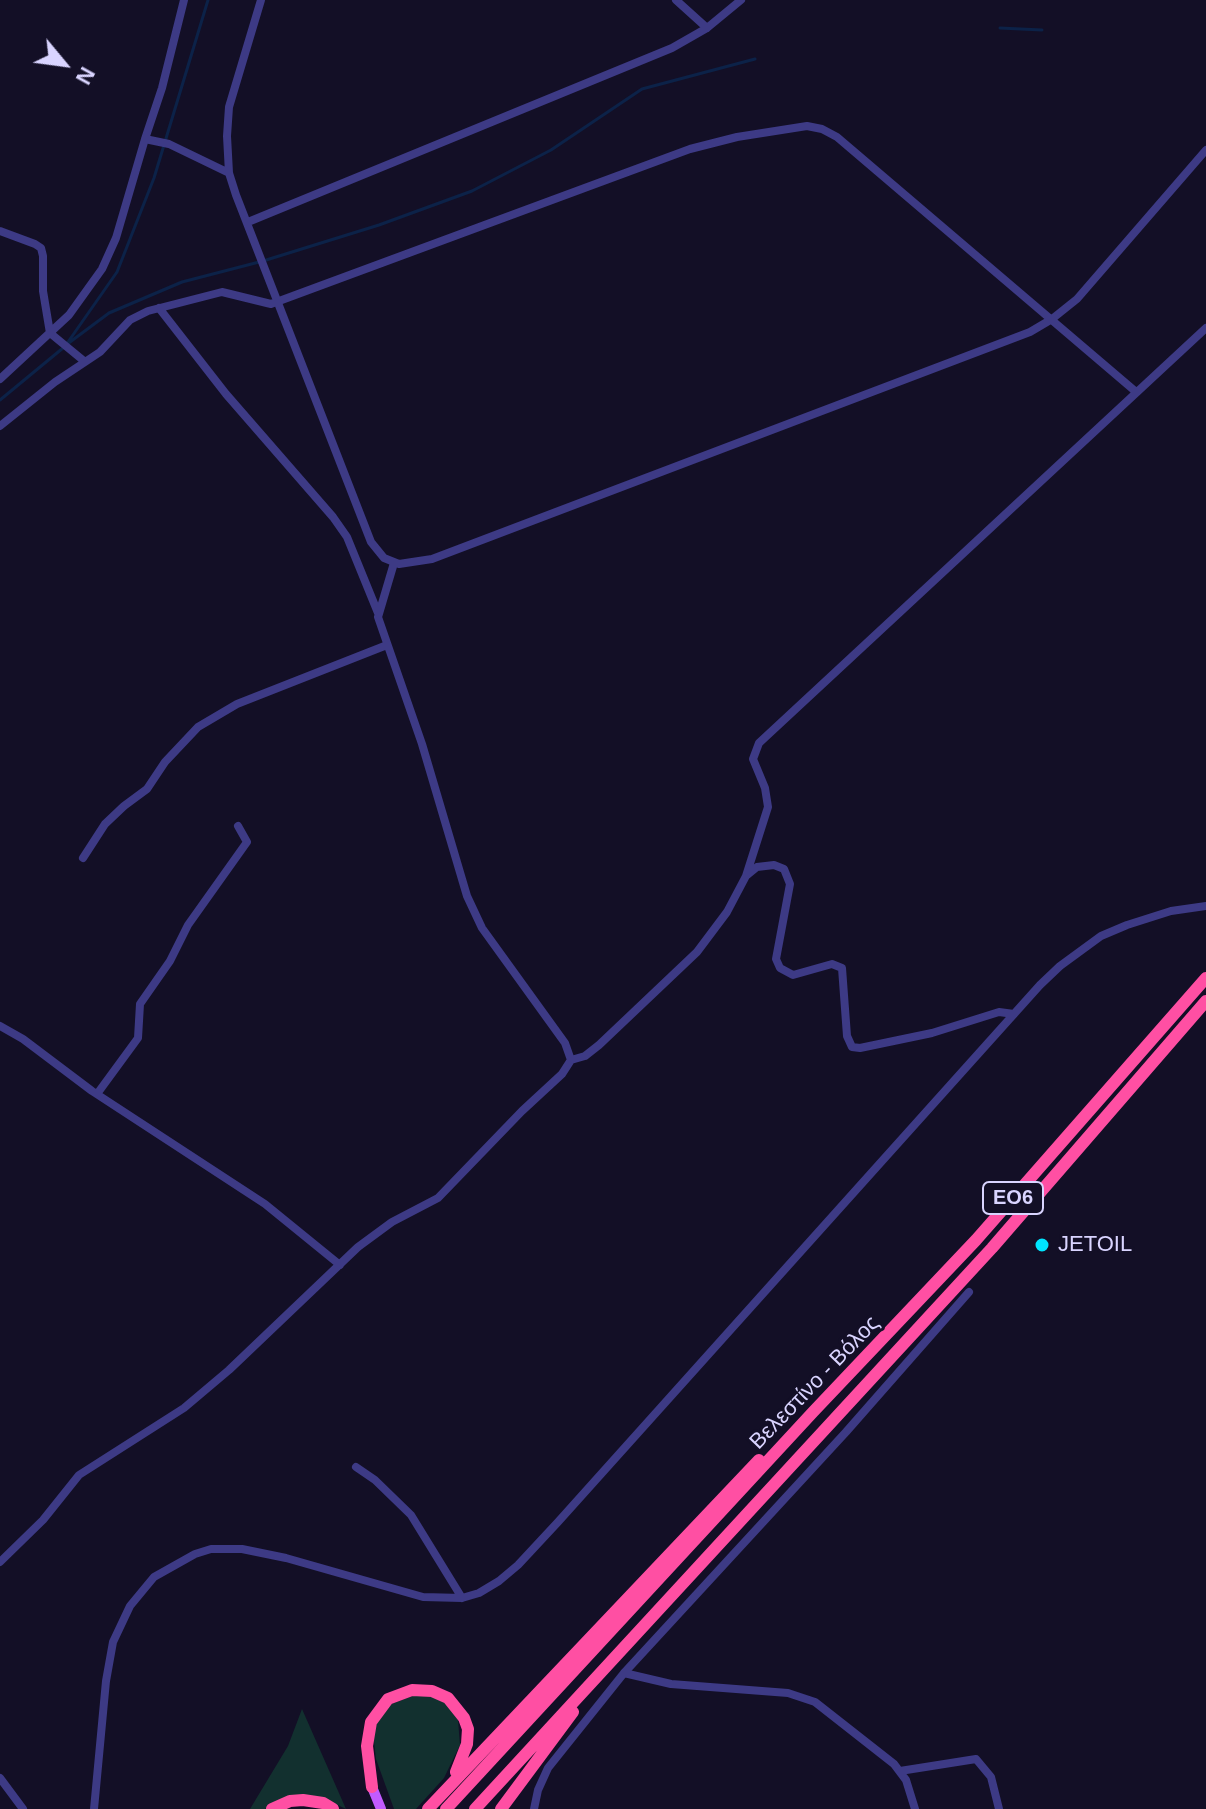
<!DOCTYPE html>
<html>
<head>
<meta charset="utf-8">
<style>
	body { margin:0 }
	#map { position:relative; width:1206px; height:1809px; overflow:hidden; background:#130f26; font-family:Arial,sans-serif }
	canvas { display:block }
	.north { position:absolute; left:24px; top:24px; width:80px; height:80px; -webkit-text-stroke:6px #130f26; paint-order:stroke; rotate:119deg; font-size:22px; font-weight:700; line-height:32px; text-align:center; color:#d9d4ff }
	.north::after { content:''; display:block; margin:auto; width:28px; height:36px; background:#d9d4ff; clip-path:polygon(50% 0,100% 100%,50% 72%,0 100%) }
</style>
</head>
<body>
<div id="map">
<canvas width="1206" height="1809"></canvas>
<div class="north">N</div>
</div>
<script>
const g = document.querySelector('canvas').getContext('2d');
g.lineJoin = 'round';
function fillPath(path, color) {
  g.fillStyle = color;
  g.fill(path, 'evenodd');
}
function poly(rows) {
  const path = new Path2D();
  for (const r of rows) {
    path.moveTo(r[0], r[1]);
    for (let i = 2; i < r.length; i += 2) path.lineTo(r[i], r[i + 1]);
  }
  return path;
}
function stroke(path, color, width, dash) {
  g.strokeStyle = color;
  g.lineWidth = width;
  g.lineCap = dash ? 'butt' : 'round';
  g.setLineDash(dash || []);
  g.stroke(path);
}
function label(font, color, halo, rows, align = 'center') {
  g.font = font + ' Arial,sans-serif';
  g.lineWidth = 6;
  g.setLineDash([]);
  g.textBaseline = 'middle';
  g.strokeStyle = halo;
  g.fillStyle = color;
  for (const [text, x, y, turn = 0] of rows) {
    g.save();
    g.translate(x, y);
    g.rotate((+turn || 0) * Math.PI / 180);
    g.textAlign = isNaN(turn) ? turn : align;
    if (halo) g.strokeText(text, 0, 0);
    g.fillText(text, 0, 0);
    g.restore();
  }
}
fillPath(poly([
	[415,1695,433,1697,444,1702,458,1720,460,1745,444,1778,416,1809,394,1809,376,1759,373,1733,378,1720,389,1705],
	[302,1709,346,1809,323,1798,307,1795,272,1804,265,1809,250,1809,288,1746]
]), '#12302f');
stroke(poly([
	[1000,28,1042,30],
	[68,342,117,272,154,178,208,0],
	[66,345,109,313,182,282,263,261,379,225,472,191,551,150,642,89,755,59],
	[0,400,63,348]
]), '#0c2248', 3);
stroke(poly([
	[261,0,229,107,227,136,229,173,236,195,371,542,384,558,399,564,432,559,1030,332,1052,319,1077,299,1206,150],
	[676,0,707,28],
	[145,139,162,88,184,0],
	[248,222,672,48,707,28,741,0],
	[0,231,35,244,41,248,43,256,43,291,50,333,84,361],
	[159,308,226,394,333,517,347,537,378,613],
	[0,379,69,315,102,269,116,238,145,139,169,144,229,173],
	[0,426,55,382,100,352,130,320,148,311,222,292,271,304,690,149,737,137,807,126,822,129,837,137,1135,391],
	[83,858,105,824,124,806,147,789,165,762,198,727,237,704,387,645],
	[746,876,768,807,765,788,753,759,759,743,1206,328],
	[0,1026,23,1039,92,1091,265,1204,340,1265],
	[571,1060,585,1056,599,1045,697,952,727,912,746,876,757,867,774,865,784,869,790,884,776,959,780,968,793,975,832,964,842,968,847,1036,852,1047,860,1048,932,1033,999,1012,1014,1014],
	[97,1094,138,1038,140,1004,170,961,188,925,247,842,238,826],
	[356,1467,375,1480,411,1515,462,1598],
	[0,1562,43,1520,79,1475,184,1408,229,1370,358,1247,392,1222,438,1198,522,1111,562,1074,571,1060,565,1043,482,928,467,896,422,744,378,617,394,563],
	[624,1673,671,1684,788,1693,815,1702,894,1764,906,1780,915,1809],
	[900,1771,976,1759,991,1777,999,1809],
	[0,1778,23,1809],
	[94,1809,106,1681,113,1642,130,1606,154,1577,195,1554,211,1549,242,1549,286,1558,423,1597,462,1598,479,1593,499,1581,518,1565,558,1522,1040,985,1060,966,1101,936,1127,925,1171,911,1206,906],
	[534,1809,538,1790,548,1768,624,1673,846,1432,969,1292]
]), '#3d3a85', 8);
stroke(poly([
	[372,1787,381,1809]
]), '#c25bff', 10);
stroke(poly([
	[372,1787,367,1746,371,1722,388,1699,412,1690,432,1691,448,1698,464,1718,468,1729,467,1744,456,1772],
	[272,1809,290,1801,303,1800,323,1803,333,1809],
	[428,1809,759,1460],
	[446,1809,813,1412,976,1240,1206,978],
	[475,1809,992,1248,1206,1001],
	[501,1809,573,1712]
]), '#ff4fa3', 12);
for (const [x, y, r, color] of [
	[1042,1245,8,"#00e5ff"]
]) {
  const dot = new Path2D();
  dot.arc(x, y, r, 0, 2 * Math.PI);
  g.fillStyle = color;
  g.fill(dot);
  stroke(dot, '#130f26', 3);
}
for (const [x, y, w] of [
	[1013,1198,60]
]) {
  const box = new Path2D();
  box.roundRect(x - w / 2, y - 16, w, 32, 6);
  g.fillStyle = '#130f26';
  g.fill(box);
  stroke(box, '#d9d4ff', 2);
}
label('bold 20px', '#d9d4ff', null, [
	["ΕΟ6",1013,1198]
]);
label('22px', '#d9d4ff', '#130f26', [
	["JETOIL",1058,1245]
], 'left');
label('22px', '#d9d4ff', '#130f26', [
	["Βελεστίνο - Βόλος",815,1383,-46]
]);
</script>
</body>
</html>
